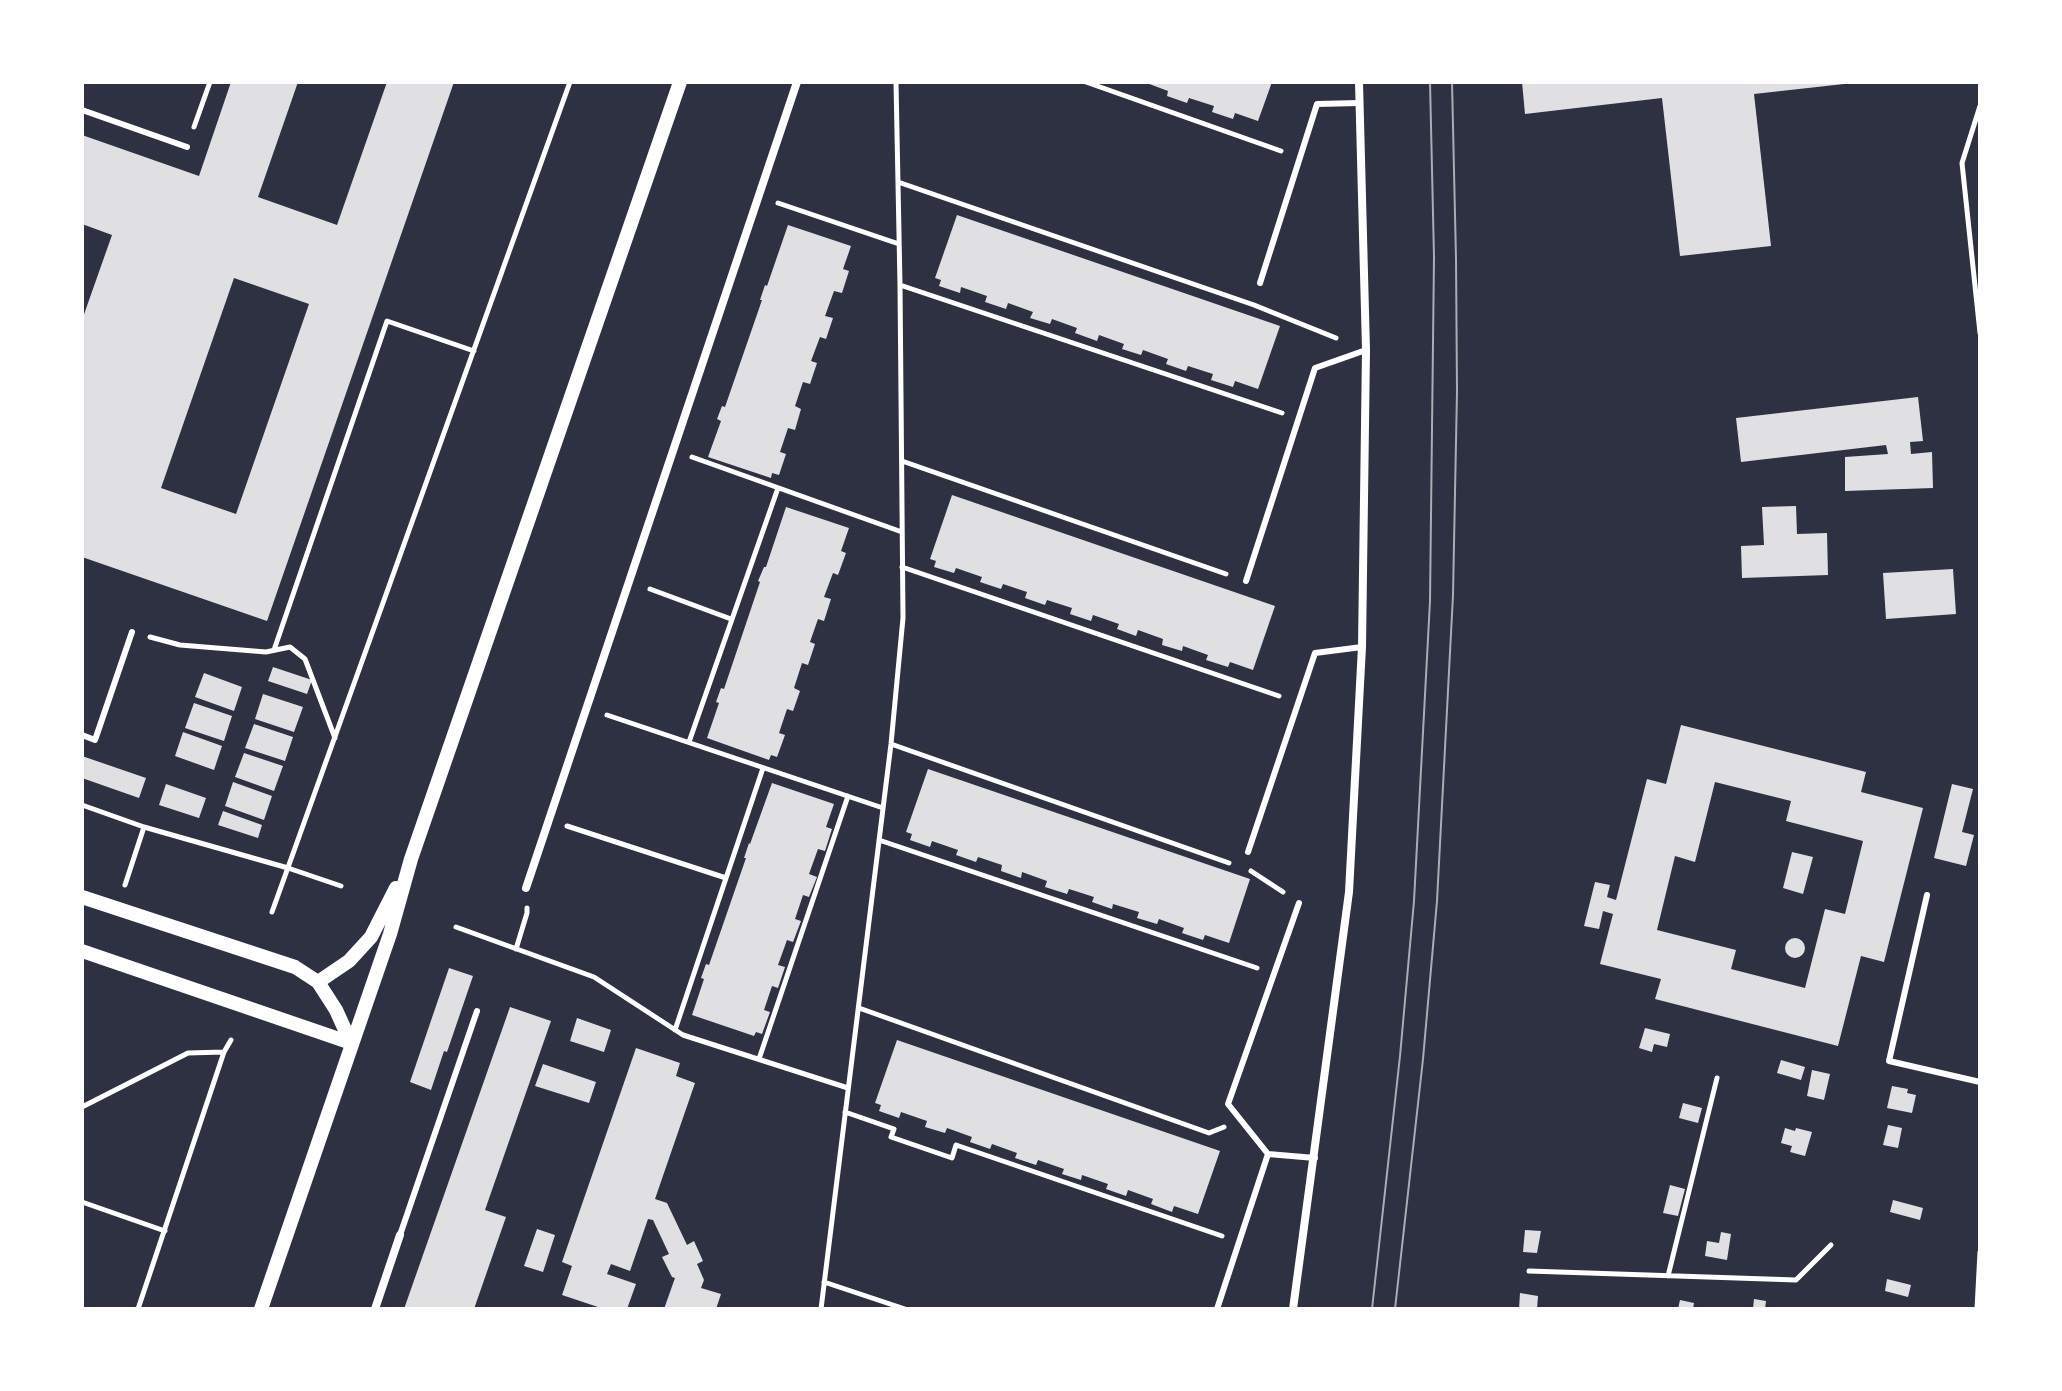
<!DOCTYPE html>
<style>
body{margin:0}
#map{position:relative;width:2062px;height:1391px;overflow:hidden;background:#2d3142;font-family:"Sofia Sans Condensed",sans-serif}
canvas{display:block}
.frame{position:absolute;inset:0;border:84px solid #fff;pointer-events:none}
</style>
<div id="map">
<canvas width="2062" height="1391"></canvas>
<div class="frame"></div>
</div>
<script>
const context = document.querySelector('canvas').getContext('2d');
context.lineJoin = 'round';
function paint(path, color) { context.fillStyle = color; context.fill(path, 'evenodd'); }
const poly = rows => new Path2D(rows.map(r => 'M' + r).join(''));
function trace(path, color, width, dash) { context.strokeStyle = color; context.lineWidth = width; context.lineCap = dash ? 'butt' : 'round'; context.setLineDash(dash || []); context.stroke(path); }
paint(poly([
 [231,82,298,82,258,197,337,225,387,82,454,82,267,621,82,557,82,320,112,235,82,224,82,135,199,176],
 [234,278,309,304,236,514,161,488],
 [1144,82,1272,82,1258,121,1235,113,1233,119,1212,112,1214,106,1189,98,1187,103,1167,96,1168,91],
 [1522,82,1844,82,1844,84,1754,94,1771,246,1680,256,1662,98,1525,114],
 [957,215,1280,326,1258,389,1235,381,1233,387,1211,380,1213,374,1188,366,1186,371,1166,364,1168,359,1143,350,1141,355,1122,349,1124,344,1099,335,1097,341,1075,333,1077,328,1052,319,1050,324,1030,318,1033,312,1008,303,1006,309,985,302,987,296,961,287,960,293,939,286,941,280,935,278],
 [788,225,851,246,843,269,849,271,842,293,834,291,825,316,833,318,826,339,820,337,811,361,817,363,810,384,803,382,795,406,801,409,795,430,788,428,780,452,786,454,779,475,772,473,771,478,708,457,721,421,717,419,722,406,725,407,762,300,760,300,765,285,767,286],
 [1918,397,1923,441,1910,442,1911,454,1932,452,1933,488,1845,491,1845,457,1888,454,1886,445,1741,462,1736,418],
 [952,495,1275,606,1253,670,1230,662,1228,667,1206,660,1208,655,1183,646,1182,651,1162,645,1163,639,1138,630,1136,636,1117,629,1119,624,1093,615,1091,621,1070,614,1072,608,1047,600,1045,605,1025,598,1027,592,1003,584,1001,589,980,582,982,577,956,568,954,573,934,567,936,561,930,559],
 [1796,506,1797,534,1827,533,1828,575,1742,578,1741,546,1764,545,1762,507],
 [786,507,849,528,841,551,846,553,838,575,833,573,824,597,831,599,824,621,818,619,810,642,815,644,808,665,802,663,794,688,800,691,793,711,787,709,779,733,785,735,777,757,771,755,769,760,707,738,719,703,716,702,721,688,724,689,760,582,758,581,764,567,766,567],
 [1953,569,1956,614,1886,619,1883,573],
 [273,667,312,680,307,694,268,681],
 [204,673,242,687,234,711,195,697],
 [263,694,303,707,294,732,255,719],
 [194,703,232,716,224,741,185,728],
 [254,724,293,737,285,761,245,748],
 [1681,725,1866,772,1861,792,1923,808,1884,962,1861,956,1838,1046,1655,999,1661,979,1600,964,1613,914,1603,911,1599,929,1584,926,1595,882,1610,885,1607,897,1616,900,1647,779,1666,784],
 [1715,782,1791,801,1786,821,1863,841,1845,914,1825,909,1805,988,1731,969,1736,950,1657,930,1675,856,1695,862],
 [183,732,222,746,214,770,175,756],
 [244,753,283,766,274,791,235,777],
 [82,756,146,778,139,798,82,778],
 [928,769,1250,879,1229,943,1205,935,1203,940,1182,933,1184,928,1159,919,1157,924,1137,918,1139,912,1113,904,1112,909,1092,902,1094,897,1069,889,1067,894,1045,887,1047,881,1022,872,1021,878,1001,871,1002,865,978,857,976,862,956,855,958,850,932,841,930,847,910,840,912,834,906,832],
 [233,782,272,796,264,820,225,806],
 [772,783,834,804,826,827,832,829,825,851,818,849,809,874,817,877,809,897,803,895,795,919,801,921,793,942,787,940,778,965,785,967,778,988,772,986,764,1010,770,1012,762,1034,756,1032,754,1036,692,1015,704,979,701,978,706,964,709,965,746,858,744,858,749,843,750,844],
 [166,784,206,798,199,818,159,805],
 [1952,784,1973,789,1962,832,1974,835,1966,866,1934,858],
 [223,811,262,825,258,838,218,825],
 [1792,852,1813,857,1803,894,1783,888],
 '1785 948a10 10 0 1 1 20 0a10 10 0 1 1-20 0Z',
 [449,968,473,976,447,1052,444,1051,431,1090,410,1082],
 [510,1007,551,1021,485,1210,506,1217,474,1309,404,1309],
 [577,1018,611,1030,604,1052,570,1041],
 [1645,1028,1670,1034,1667,1047,1654,1044,1652,1052,1639,1048],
 [897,1040,1220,1151,1198,1214,1174,1206,1172,1212,1151,1204,1153,1199,1128,1190,1126,1196,1106,1189,1108,1184,1082,1175,1081,1180,1062,1174,1064,1169,1038,1160,1036,1165,1015,1158,1017,1153,992,1144,990,1149,970,1142,972,1137,947,1128,945,1133,925,1127,927,1121,901,1112,899,1118,879,1111,881,1105,875,1103],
 [636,1048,680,1063,676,1076,695,1083,655,1199,667,1203,687,1245,694,1241,703,1261,697,1264,704,1280,701,1288,721,1294,716,1309,664,1309,675,1278,672,1277,662,1257,669,1254,653,1220,648,1219,630,1271,611,1264,607,1274,636,1284,627,1309,604,1309,562,1295,572,1266,562,1262],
 [1781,1060,1805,1067,1801,1080,1777,1073],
 [543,1064,596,1082,589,1103,535,1086],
 [1812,1070,1830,1074,1824,1100,1807,1096],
 [1892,1086,1908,1089,1907,1093,1916,1095,1912,1113,1887,1108],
 [1683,1103,1702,1108,1698,1123,1679,1118],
 [1888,1125,1902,1128,1898,1148,1883,1145],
 [1785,1128,1795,1131,1796,1128,1812,1132,1805,1156,1790,1152,1792,1146,1781,1143],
 [1670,1185,1685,1189,1678,1216,1663,1213],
 [1893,1200,1923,1208,1920,1220,1890,1212],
 [537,1229,555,1235,543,1272,524,1266],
 [1525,1230,1541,1231,1537,1253,1523,1252],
 [1721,1232,1731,1234,1727,1260,1705,1256,1707,1241,1719,1243],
 [1887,1279,1911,1285,1908,1297,1885,1291],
 [1520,1293,1538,1296,1537,1309,1519,1309],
 [1754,1299,1766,1301,1765,1309,1753,1309],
 [1680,1300,1694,1303,1693,1309,1678,1309]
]), '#e0e0e3');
trace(poly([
 [1086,82,1281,151],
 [1980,106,1962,163,1980,333],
 [194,127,210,82],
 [898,182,1254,305,1336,338],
 [778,203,899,244],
 [900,285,1282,413],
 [692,457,902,532],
 [902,461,1226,574],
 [902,567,1279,696],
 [650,589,731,619],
 [150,637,180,645,266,652,290,647,305,659,335,738],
 [274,650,387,321,474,351],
 [607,715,883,808],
 [689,742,778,488],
 [891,744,1229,863],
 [82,805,144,827,288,868,341,886],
 [567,826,726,878],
 [879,840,1257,968],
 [1251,871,1283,892],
 [125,885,144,827],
 [272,912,570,82],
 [456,927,594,977,683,1035,848,1088],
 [516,949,527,913,527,908],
 [859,1008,1209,1133,1224,1127],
 [675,1030,763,768],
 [759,1059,848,796],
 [82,1107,188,1053,224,1052],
 [845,1112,894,1129,891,1137,952,1158,956,1145,1222,1236],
 [82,1202,165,1231],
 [1529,1271,1796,1280,1831,1245],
 [1668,1276,1717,1078],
 [824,1282,905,1309],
 [138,1309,224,1052,231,1040],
 [821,1309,891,744,903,618,900,285,896,82],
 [1977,1309,1980,1252]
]), '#fff', 5);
trace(poly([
 [82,110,187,147],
 [1260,283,1317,104,1359,103],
 [1246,581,1315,368,1366,350],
 [82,735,95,740,132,632],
 [1248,852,1315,653,1362,647],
 [1927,895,1889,1061,1980,1082],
 [1268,1154,1228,1104,1299,903],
 [400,1235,477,1011],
 [1217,1309,1268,1154,1315,1158]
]), '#fff', 6);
trace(poly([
 [526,888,797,82],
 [375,1309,400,1235],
 [1293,1309,1349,892,1362,647,1366,350,1359,82]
]), '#fff', 8);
trace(poly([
 [82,897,295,967,318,982,336,1010,351,1043],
 [82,951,351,1043],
 [318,982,349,961,371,937,396,888],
 [261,1309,390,934,411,859,680,82]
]), '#fff', 14);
trace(poly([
 [1372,1309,1400,1056,1414,901,1430,601,1434,257,1430,82],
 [1395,1309,1423,1059,1437,901,1453,595,1457,391,1456,259,1452,82]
]), '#abadb3', 2);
</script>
